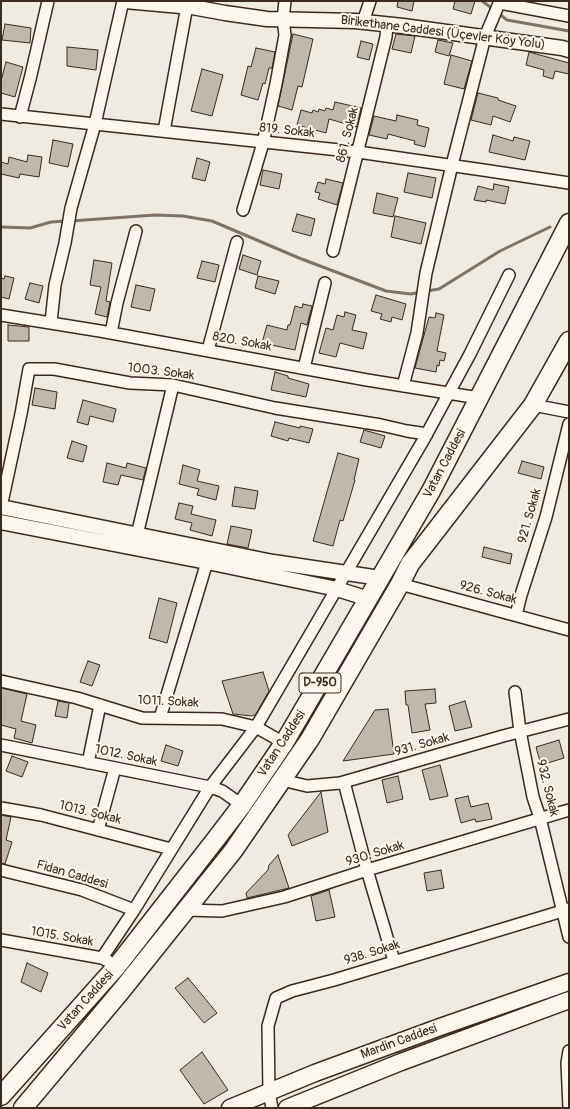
<!DOCTYPE html>
<meta charset="utf-8">
<style>
body{margin:0}
#map{position:relative;width:570px;height:1109px;overflow:hidden;background:#f0ebe0;font-family:Pangolin,sans-serif}
canvas{display:block}
.frame{position:absolute;inset:0;border:2px solid #3b2a1e;pointer-events:none}
</style>
<div id="map">
<canvas width="570" height="1109"></canvas>
<div class="frame"></div>
</div>
<script>
const context = document.querySelector('canvas').getContext('2d');
context.lineJoin = 'round';
const poly = rows => new Path2D(rows.map(r => 'M' + r).join(''));
function trace(path, color, width, dash) { context.strokeStyle = color; context.lineWidth = width; context.lineCap = dash ? 'butt' : 'round'; context.setLineDash(dash || []); context.stroke(path); }
function paint(path, color) { context.fillStyle = color; context.fill(path, 'evenodd'); }
function drawText(font, color, halo, rows, align = 'center') {
  context.font = font + ' Pangolin,sans-serif'; context.lineWidth = 4; context.setLineDash([]); context.textBaseline = 'middle'; context.strokeStyle = halo; context.fillStyle = color; for (const [text, x, y, turn = 0] of rows) {
    context.save(); context.translate(x, y); context.rotate((+turn || 0) * Math.PI / 180); context.textAlign = isNaN(turn) ? turn : align; if (halo) context.strokeText(text, 0, 0); context.fillText(text, 0, 0); context.restore();
  }
}
trace(poly([
 [482,1,493,9],
 [498,13,507,20,569,31],
 [71,221,155,215,183,216,212,221,299,258,386,291,411,294,421,292],
 [1,227,30,228,51,222,66,221],
 [427,291,439,289,500,251,550,227]
]), '#7f7367', 3);
const building = poly([
 [398,1,414,1,412,11,397,7,398,1],
 [455,1,475,1,471,14,453,9,455,1],
 [5,24,31,28,30,43,2,40,5,24],
 [293,34,313,39,302,87,298,86,292,110,278,106,293,34],
 [396,34,415,36,411,53,392,49,396,34],
 [438,40,453,43,449,56,435,52,438,40],
 [361,41,373,44,369,60,357,57,361,41],
 [67,47,98,50,96,70,67,66,67,47],
 [256,48,275,52,272,68,269,68,265,84,263,83,258,100,241,95,248,66,251,67,256,48],
 [529,52,569,63,569,74,555,71,553,79,543,76,544,70,526,65,529,52],
 [451,55,472,61,464,89,444,84,451,55],
 [6,62,23,67,15,97,1,93,1,81,6,62],
 [202,69,223,75,212,116,191,111,202,69],
 [478,93,498,98,498,100,516,106,510,122,493,116,491,125,471,120,478,93],
 [335,102,361,108,357,127,329,119,326,133,297,125,301,110,312,113,313,110,318,112,319,109,325,111,326,108,333,110,335,102],
 [397,115,418,120,417,125,429,128,425,147,414,144,415,141,388,134,387,139,369,135,374,116,396,121,397,115],
 [493,135,513,141,514,137,530,141,525,160,489,152,493,135],
 [53,140,73,144,68,167,49,163,53,140],
 [28,155,42,157,39,177,20,174,19,178,1,174,1,162,8,164,9,157,27,162,28,155],
 [197,158,210,162,205,181,192,178,197,158],
 [263,170,282,174,279,189,260,185,263,170],
 [408,173,436,178,432,198,404,192,408,173],
 [326,179,343,183,337,205,318,199,320,193,315,192,318,182,325,184,326,179],
 [494,184,509,187,505,204,486,200,486,202,474,200,478,186,493,190,494,184],
 [377,193,398,198,393,217,373,213,377,193],
 [297,214,315,219,311,236,292,231,297,214],
 [395,216,426,223,421,244,391,237,395,216],
 [243,255,261,261,257,275,239,269,243,255],
 [94,260,112,263,106,301,110,302,107,317,95,314,101,287,90,285,94,260],
 [202,261,219,265,215,282,197,278,202,261],
 [5,276,14,278,9,299,1,297,1,278,4,279,5,276],
 [258,276,279,281,275,294,255,288,258,276],
 [30,283,43,286,39,303,25,299,30,283],
 [136,285,155,289,150,311,131,307,136,285],
 [376,295,406,304,402,320,392,317,391,322,380,319,382,314,371,311,376,295],
 [303,304,312,306,307,325,301,323,295,350,262,343,267,325,287,330,288,325,290,325,295,306,302,308,303,304],
 [345,312,356,315,352,330,367,333,363,349,340,343,336,357,319,353,326,328,333,330,337,315,344,317,345,312],
 [436,313,444,315,437,351,446,353,444,361,440,360,439,366,437,365,436,372,415,368,429,317,435,318,436,313],
 [8,325,29,327,29,341,8,341,8,325],
 [275,372,288,376,288,378,309,384,306,397,271,390,275,372],
 [35,388,57,392,55,409,32,405,35,388],
 [83,400,116,409,113,422,90,416,88,425,77,422,83,400],
 [275,422,300,428,300,426,313,429,309,443,289,438,288,441,271,436,275,422],
 [364,430,385,436,381,448,360,442,364,430],
 [72,441,87,446,83,462,67,458,72,441],
 [338,453,359,459,354,480,355,480,343,521,340,520,333,546,313,541,338,453],
 [522,461,544,467,541,479,518,473,522,461],
 [107,463,126,468,127,463,146,468,143,480,121,475,118,485,103,482,107,463],
 [183,465,200,470,197,481,219,486,216,500,197,495,199,489,179,484,183,465],
 [235,487,258,491,255,509,232,506,235,487],
 [179,503,193,506,191,514,216,520,212,536,190,530,192,523,175,519,179,503],
 [231,526,252,530,248,548,227,544,231,526],
 [484,547,512,554,510,564,482,557,484,547],
 [159,598,177,603,167,643,149,638,159,598],
 [88,661,100,665,92,686,80,682,88,661],
 [263,672,269,691,256,714,252,716,233,714,222,681,263,672],
 [1,688,27,694,21,721,36,725,32,743,14,738,16,729,1,725,1,688],
 [435,689,436,703,425,704,430,730,412,733,408,705,406,705,405,691,435,689],
 [58,701,69,703,67,718,55,716,58,701],
 [465,701,472,727,455,731,449,706,465,701],
 [388,709,394,754,343,761,375,710,388,709],
 [559,740,564,758,541,765,536,747,559,740],
 [166,745,183,751,178,766,161,761,166,745],
 [12,756,28,762,22,777,6,771,12,756],
 [440,765,448,796,430,800,422,770,440,765],
 [398,776,403,799,387,803,382,780,398,776],
 [321,792,328,832,292,846,288,835,321,792],
 [468,796,471,807,488,803,492,819,476,822,475,819,461,823,455,799,468,796],
 [1,815,11,817,6,840,12,842,5,864,1,863,1,815],
 [278,855,289,888,247,898,246,893,268,870,269,865,278,855],
 [441,870,444,888,427,891,424,873,441,870],
 [329,890,335,917,316,921,311,896,329,890],
 [27,963,48,973,41,992,21,982,27,963],
 [188,978,217,1013,204,1023,175,988,188,978],
 [202,1052,228,1090,204,1104,180,1070,202,1052]
]);
paint(building, '#c0b8ad');
trace(building, '#3b2a1e', 1);
const minor = poly([
 [500,3,569,16],
 [363,22,370,1],
 [1,114,358,152,483,170,569,183],
 [20,117,31,75,48,1],
 [164,131,187,6],
 [243,210,263,143,276,84,285,35,283,19,285,1],
 [333,251,386,37,387,25],
 [1,315,100,331,367,380,479,398],
 [51,322,55,285,65,243,71,208,95,124,123,1],
 [111,333,117,303,136,231],
 [208,350,237,242],
 [304,368,325,283],
 [403,386,417,333,426,273,452,165,485,37,500,1],
 [533,405,569,412],
 [1,507,21,414,29,369,54,369,130,383,173,385,275,408,381,425,407,431,427,434],
 [137,535,173,385],
 [400,584,569,630],
 [516,615,521,595,546,517,569,424],
 [1,681,77,698,142,718,222,719,256,727,284,743],
 [515,692,520,731,533,797,540,818,569,937],
 [160,718,207,562],
 [1,745,210,787,222,791,242,805],
 [88,763,100,705],
 [282,780,307,786,340,783,503,736,569,719],
 [344,782,367,870,394,961],
 [1,808,41,815,171,849],
 [98,830,115,768],
 [1,870,82,890,134,910],
 [186,910,222,911,284,897,367,870,569,810],
 [1,940,102,958,108,961],
 [102,958,134,910,210,787,256,727,424,439,470,354,509,275],
 [272,1108,269,1092,268,1026,276,998,292,991,334,980,569,909],
 [569,1108,567,1063,569,1051]
]);
const tertiary = poly([
 [125,1,192,7,225,13,267,19,355,21,403,26,562,48,569,50],
 [1,507,273,562,380,578],
 [1,522,212,563,337,589,369,599]
]);
const secondary = poly([
 [230,1108,315,1073,440,1027,569,982],
 [287,1108,401,1062,569,1000]
]);
const trunk = poly([
 [1,1096,117,966,216,839,242,805,284,743,431,491,569,223],
 [23,1108,121,991,233,851,310,739,400,584,410,564,533,405,569,341]
]);
trace(minor, '#3b2a1e', 14);
trace(tertiary, '#3b2a1e', 17);
trace(secondary, '#3b2a1e', 19);
trace(trunk, '#3b2a1e', 21);
trace(minor, '#fbf7ec', 11);
trace(tertiary, '#fbf7ec', 14);
trace(secondary, '#fbf7ec', 16);
trace(trunk, '#fbf7ec', 18);
for (const [x, y, w] of [
 [320,683,42]
]) { const box = new Path2D(); box.roundRect(x - w / 2, y - 10, w, 20, 3); context.fillStyle = '#fbf7ec'; context.fill(box); trace(box, '#3b2a1e', 1); }
drawText('bold 12px', '#3b2a1e', null, [
 ["D-950",320,683]
]);
drawText('13px', '#3b2a1e', '#fbf7ec', [
 ["Birikethane Caddesi (Üçevler Köy Yolu)",443,33,7],
 ["819. Sokak",287,131,6],
 ["861. Sokak",348,135,-76],
 ["820. Sokak",242,342,10],
 ["1003. Sokak",161,372,7],
 ["Vatan Caddesi",445,464,-62],
 ["921. Sokak",530,516,-74],
 ["926. Sokak",488,593,15],
 ["1011. Sokak",168,702,3],
 ["Vatan Caddesi",282,744,-57],
 ["931. Sokak",422,745,-16],
 ["1012. Sokak",126,756,12],
 ["932. Sokak",547,788,76],
 ["1013. Sokak",90,813,14],
 ["930. Sokak",375,854,-17],
 ["Fidan Caddesi",72,875,16],
 ["1015. Sokak",62,937,10],
 ["938. Sokak",372,953,-17],
 ["Vatan Caddesi",86,1001,-48],
 ["Mardin Caddesi",399,1042,-20]
]);
</script>
